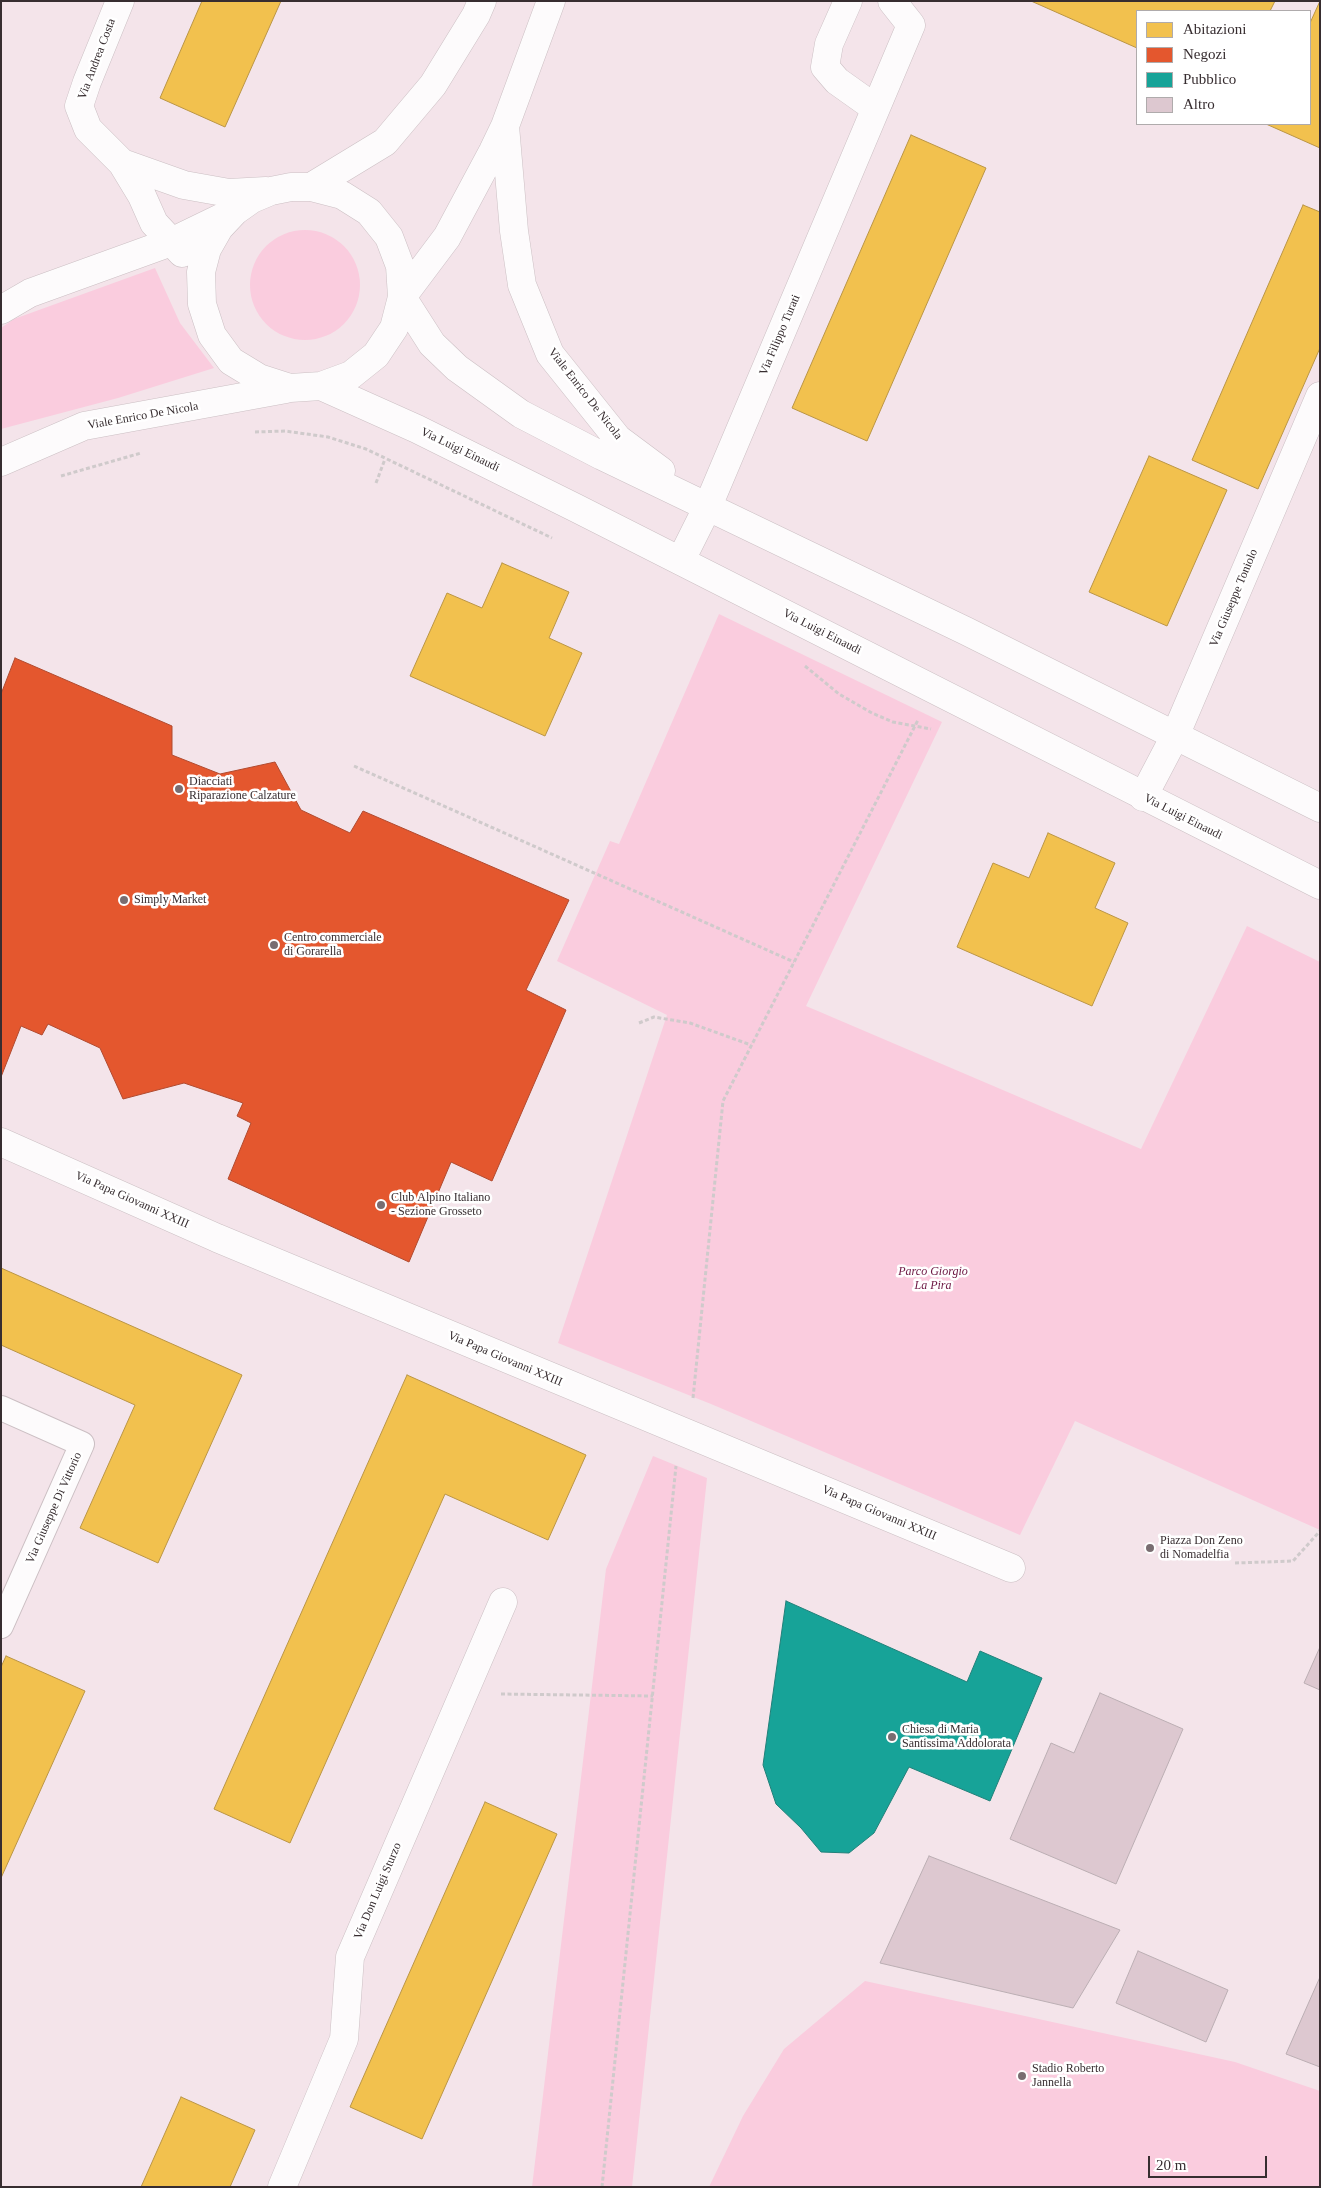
<!DOCTYPE html>
<style>
body{margin:0}
#map{position:relative;width:1321px;height:2188px;overflow:hidden;background:#f4e4ea;font-family:"Times New Roman",serif}
canvas{display:block}
.frame{position:absolute;inset:0;border:2px solid #372d30;pointer-events:none}
.legend{position:absolute;left:1136px;top:10px;width:175px;height:115px;box-sizing:border-box;background:#fff;border:1px solid #afabac;margin:0;padding:6px 9px;list-style:none;font-size:15px;color:#372d30}
.legend li{display:flex;align-items:center;gap:10px;height:25px}
.legend b{width:25px;border:1px solid #afabac}
.scale{position:absolute;left:1148px;top:2156px;width:119px;height:22px;box-sizing:border-box;border:2px solid #372d30;border-top:0;padding-left:6px;font-size:15px;line-height:18px;white-space:nowrap;color:#372d30;-webkit-text-stroke:4px #fff;paint-order:stroke}
</style>
<div id="map">
<canvas width="1321" height="2188"></canvas>
<div class="frame"></div>
<ul class="legend">
<li><b style="height:14px;background:#f2c14e"></b>Abitazioni</li>
<li><b style="height:14px;background:#e4572e"></b>Negozi</li>
<li><b style="height:14px;background:#17a398"></b>Pubblico</li>
<li><b style="height:14px;background:#ddc8d0"></b>Altro</li>
</ul>
<div class="scale">20 m</div>
</div>
<script>
const context = document.querySelector('canvas').getContext('2d');
context.lineJoin = 'round';
function paint(path, color) { context.fillStyle = color; context.fill(path, 'evenodd'); }
const poly = rows => new Path2D(rows.map(r => 'M' + r).join(''));
function trace(path, color, width, dash) { context.strokeStyle = color; context.lineWidth = width; context.lineCap = dash ? 'butt' : 'round'; context.setLineDash(dash || []); context.stroke(path); }
function drawText(font, color, halo, rows, align = 'center') {
  context.font = font + ' "Times New Roman",serif'; context.lineWidth = 5; context.setLineDash([]); context.textBaseline = 'middle'; context.strokeStyle = halo; context.fillStyle = color; for (const [text, x, y, turn = 0] of rows) {
    context.save(); context.translate(x, y); context.rotate((+turn || 0) * Math.PI / 180); context.textAlign = isNaN(turn) ? turn : align; if (halo) context.strokeText(text, 0, 0); context.fillText(text, 0, 0); context.restore();
  }
}
paint(poly([
 '250 285a55 55 0 1 1 110 0a55 55 0 1 1-110 0Z',
 [155,268,180,323,214,368,118,398,1,429,1,328,14,319],
 [719,614,942,722,806,1006,1141,1149,1247,926,1320,962,1320,1530,1075,1421,1020,1535,711,1404,558,1343,667,1015,557,961,610,841,619,844],
 [653,1456,707,1478,632,2187,532,2187,606,1569],
 [865,1981,1235,2062,1320,2091,1320,2187,709,2187,743,2116,784,2049]
]), '#faccde');
const homes = poly([
 [202,1,281,1,225,127,160,98,202,1],
 [1031,1,1275,1,1270,11,1137,11,1137,48,1031,1],
 [1320,1,1320,148,1266,124,1310,124,1310,23,1320,1],
 [911,135,986,168,867,441,792,408,911,135],
 [1303,205,1320,212,1320,348,1258,489,1192,460,1303,205],
 [1149,456,1227,490,1167,626,1089,592,1149,456],
 [502,563,569,592,549,638,582,653,545,736,410,676,447,593,482,608,502,563],
 [1048,833,1115,863,1095,908,1128,923,1092,1006,957,947,993,863,1029,878,1048,833],
 [1,1268,242,1375,158,1563,80,1528,135,1405,1,1345,1,1268],
 [407,1375,586,1455,548,1540,445,1494,290,1843,214,1809,407,1375],
 [6,1656,85,1691,1,1878,1,1667,6,1656],
 [485,1802,557,1834,422,2139,350,2107,485,1802],
 [181,2097,255,2130,230,2187,141,2187,181,2097]
]);
paint(homes, '#f2c14e');
trace(homes, '#ba9545', 1);
const shops = poly([
 [15,658,172,726,172,755,220,774,275,762,301,810,350,833,363,811,569,900,526,990,566,1010,492,1181,451,1162,409,1262,228,1179,251,1123,237,1116,243,1103,184,1083,123,1099,100,1048,48,1024,42,1035,21,1026,1,1077,1,694,15,658]
]);
paint(shops, '#e4572e');
trace(shops, '#b04a2f', 1);
const public = poly([
 [786,1601,967,1682,980,1651,1042,1678,990,1801,909,1767,874,1833,849,1853,821,1852,801,1828,776,1804,763,1765,786,1601]
]);
paint(public, '#17a398');
trace(public, '#218079', 1);
const building = poly([
 [1320,1647,1320,1690,1304,1683,1320,1647],
 [1100,1693,1183,1729,1116,1884,1010,1839,1051,1743,1074,1753,1100,1693],
 [929,1856,1120,1930,1073,2008,880,1963,929,1856],
 [1138,1951,1228,1990,1206,2042,1116,2003,1138,1951],
 [1320,1977,1320,2067,1286,2054,1320,1977]
]);
paint(building, '#ddc8d0');
trace(building, '#bbaeb3', 1);
const lane = poly([
 [1,1408,82,1444,1,1626]
]);
const street = poly([
 [120,1,87,82,79,106,88,129,122,163,142,196,154,223,182,253],
 [848,1,829,44,825,67,837,81,875,108],
 [505,126,514,231,522,285,550,354,618,439,661,471],
 [122,163,184,185,229,193,266,191],
 [311,187,385,142,433,85,476,15,482,1],
 [402,297,432,344,457,368,521,414,602,456,966,631,1320,808],
 [402,297,447,237,493,151,505,126,551,1],
 [1,310,30,293,171,242,235,211,252,199,271,191,291,187,311,187,342,195,369,212,389,237,400,266,402,297,394,328,376,355,351,375,321,386,290,388,259,378,231,361,212,335,202,304,201,272,207,249,219,228,235,211],
 [321,386,417,429,576,508,1320,885],
 [1,462,84,426,286,389],
 [681,560,708,506,911,25,892,1],
 [1143,797,1175,736,1320,396],
 [1,1142,217,1238,1011,1568],
 [282,2187,344,2039,350,1957,503,1602]
]);
trace(lane, '#cbbfc3', 26);
trace(street, '#cbbfc3', 29);
trace(poly([
 [255,432,285,431,328,437,366,449,552,538],
 [61,476,141,453],
 [376,483,385,459],
 [805,666,839,694,872,713,893,722,931,729],
 [354,766,794,962],
 [639,1023,654,1017,690,1023,751,1045],
 [693,1398,723,1101,918,720],
 [1235,1563,1293,1561,1320,1531],
 [501,1694,653,1696],
 [602,2187,676,1466]
]), '#cfcacb', 3, [4, 2.5]);
trace(lane, '#fdfbfc', 24);
trace(street, '#fdfbfc', 28);
for (const [x, y, r, color] of [
 [179,789,5,"#796d71"],
 [124,900,5,"#796d71"],
 [274,945,5,"#796d71"],
 [381,1205,5,"#796d71"],
 [1150,1548,5,"#796d71"],
 [892,1737,5,"#796d71"],
 [1022,2076,5,"#796d71"]
]) { const dot = new Path2D(); dot.arc(x, y, r, 0, 2 * Math.PI); context.fillStyle = color; context.fill(dot); trace(dot, '#fff', 2); }
drawText('12px', '#372d30', '#fff', [
 ["Via Andrea Costa",97,59,-69],
 ["Via Filippo Turati",780,335,-67],
 ["Viale Enrico De Nicola",585,394,52],
 ["Viale Enrico De Nicola",143,416,-10],
 ["Via Luigi Einaudi",460,450,26],
 ["Via Giuseppe Toniolo",1234,598,-67],
 ["Via Luigi Einaudi",822,632,27],
 ["Via Luigi Einaudi",1183,817,27],
 ["Via Papa Giovanni XXIII",132,1200,24],
 ["Via Papa Giovanni XXIII",505,1359,23],
 ["Via Giuseppe Di Vittorio",54,1508,-66],
 ["Via Papa Giovanni XXIII",879,1513,23],
 ["Via Don Luigi Sturzo",378,1891,-67]
]);
drawText('12px', '#372d30', '#fff', [
 ["Diacciati",189,782],
 ["Riparazione Calzature",189,796],
 ["Simply Market",134,900],
 ["Centro commerciale",284,938],
 ["di Gorarella",284,952],
 ["Club Alpino Italiano",391,1198],
 ["- Sezione Grosseto",391,1212],
 ["Piazza Don Zeno",1160,1541],
 ["di Nomadelfia",1160,1555],
 ["Chiesa di Maria",902,1730],
 ["Santissima Addolorata",902,1744],
 ["Stadio Roberto",1032,2069],
 ["Jannella",1032,2083]
], 'left');
drawText('italic 12px', '#6c1642', '#fff', [
 ["Parco Giorgio",933,1272],
 ["La Pira",933,1286]
]);
</script>
